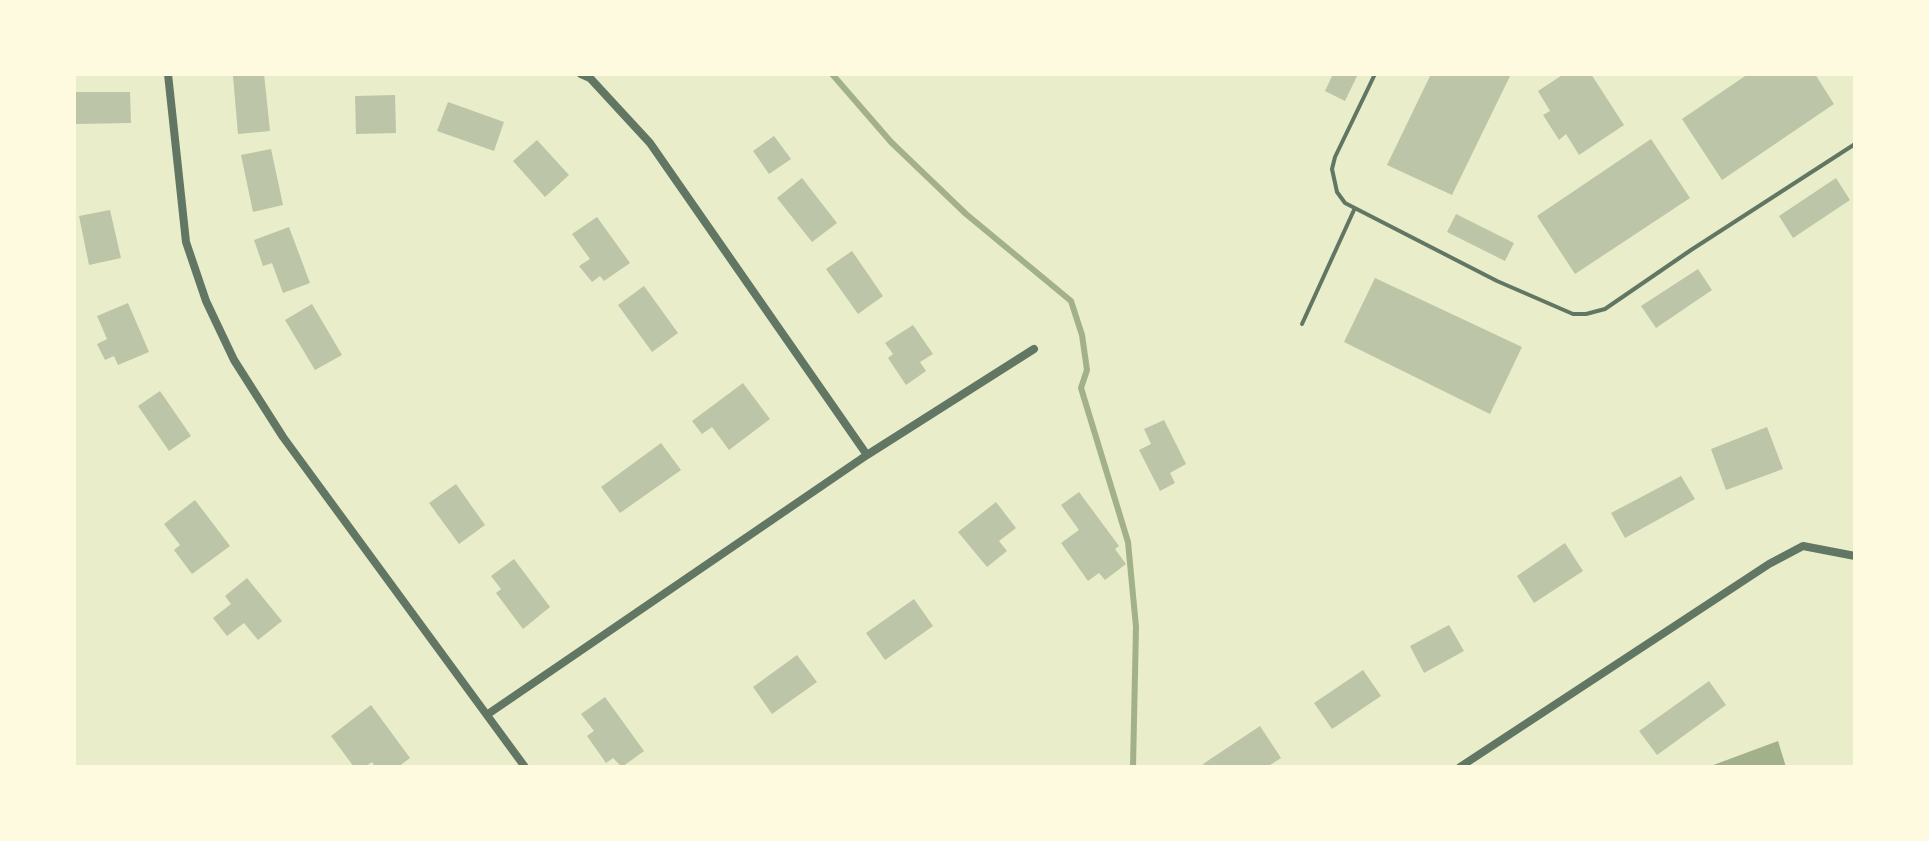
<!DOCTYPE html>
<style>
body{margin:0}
#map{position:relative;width:1929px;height:841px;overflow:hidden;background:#e9edc9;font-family:Arial,sans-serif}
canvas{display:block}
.frame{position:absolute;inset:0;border:76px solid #fefae0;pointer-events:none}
</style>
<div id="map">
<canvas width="1929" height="841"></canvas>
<div class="frame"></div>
</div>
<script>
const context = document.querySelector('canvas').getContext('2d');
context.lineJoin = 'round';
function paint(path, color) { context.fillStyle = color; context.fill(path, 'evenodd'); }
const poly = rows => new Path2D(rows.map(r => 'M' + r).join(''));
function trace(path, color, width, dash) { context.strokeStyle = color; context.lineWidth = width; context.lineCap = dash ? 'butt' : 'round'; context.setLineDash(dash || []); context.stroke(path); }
paint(poly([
 [1778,741,1786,767,1708,767]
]), '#a3b18a');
trace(poly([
 [832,74,891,142,966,214,1071,301,1082,335,1087,370,1081,388,1128,542,1136,627,1133,767]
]), '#a3b18a', 6);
paint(poly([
 [264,74,270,131,238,134,233,76],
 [1333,74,1358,74,1345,101,1325,91],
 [1431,74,1511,74,1452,195,1387,165],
 [1564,74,1591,74,1624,125,1579,155,1566,134,1559,140,1543,115,1550,111,1538,91],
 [1748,74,1815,74,1834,104,1722,180,1682,119],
 [74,92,130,92,131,123,74,124],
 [395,95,396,133,356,134,355,96],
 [448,102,504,122,494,151,437,131],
 [774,136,791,159,769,174,753,151],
 [1651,139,1690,198,1575,274,1537,216],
 [537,140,569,175,545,197,513,161],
 [271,149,283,205,253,212,241,155],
 [802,178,837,223,812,242,777,198],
 [1836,178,1850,200,1793,238,1779,216],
 [110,210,121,258,89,265,79,216],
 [1456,214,1514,243,1505,261,1447,232],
 [597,217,630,263,604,281,600,276,592,282,579,266,590,259,572,234],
 [289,227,310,283,283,293,272,263,263,266,254,240],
 [852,251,883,296,858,314,826,269],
 [1698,269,1712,290,1656,328,1641,306],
 [1375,278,1522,347,1490,414,1344,342],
 [644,286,678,333,652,352,618,305],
 [128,303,149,352,118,365,114,356,105,360,97,344,107,339,97,316],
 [312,304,342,355,315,370,285,320],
 [913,325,933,354,920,362,926,371,906,385,888,358,893,354,885,343],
 [743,383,770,419,729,450,712,427,702,434,692,421],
 [160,391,191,436,169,451,138,406],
 [1164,420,1186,464,1170,473,1175,483,1160,491,1139,450,1151,444,1144,429],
 [1767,427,1783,469,1726,490,1711,449],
 [661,443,681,470,620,513,601,487],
 [1681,476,1695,499,1625,538,1611,513],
 [456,484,485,525,459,544,429,503],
 [1079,492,1119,546,1115,549,1126,564,1105,580,1099,573,1088,581,1061,543,1079,530,1061,505],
 [195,500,230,546,192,574,174,550,180,545,164,524],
 [996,502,1016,528,999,541,1007,551,987,567,958,532],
 [1565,543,1583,571,1534,603,1517,576],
 [514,559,550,607,523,629,496,593,501,589,491,576],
 [247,578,282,621,258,640,244,623,227,636,213,618,231,604,225,596],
 [914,599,933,626,885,660,866,633],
 [1449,625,1464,651,1424,673,1410,646],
 [797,655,817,682,772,714,753,687],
 [1363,670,1381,696,1332,729,1314,703],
 [1709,681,1726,705,1657,755,1639,731],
 [605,697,644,751,622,767,613,758,606,763,587,736,594,731,581,714],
 [371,705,410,758,398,767,375,767,372,762,365,767,354,767,331,736],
 [1260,726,1281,758,1267,767,1205,767,1203,764]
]), '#bcc5a7');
trace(poly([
 [1375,74,1335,157,1332,169,1337,192,1345,203,1497,281,1573,314,1586,314,1605,309,1691,250,1855,144],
 [1302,324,1354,210]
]), '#617663', 4);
trace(poly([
 [168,74,186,242,206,301,234,360,283,437,525,767],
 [581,74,590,78,650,143,867,455],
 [488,714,867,455,1034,349],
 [1460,767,1769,564,1803,546,1855,556]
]), '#617663', 8);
</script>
